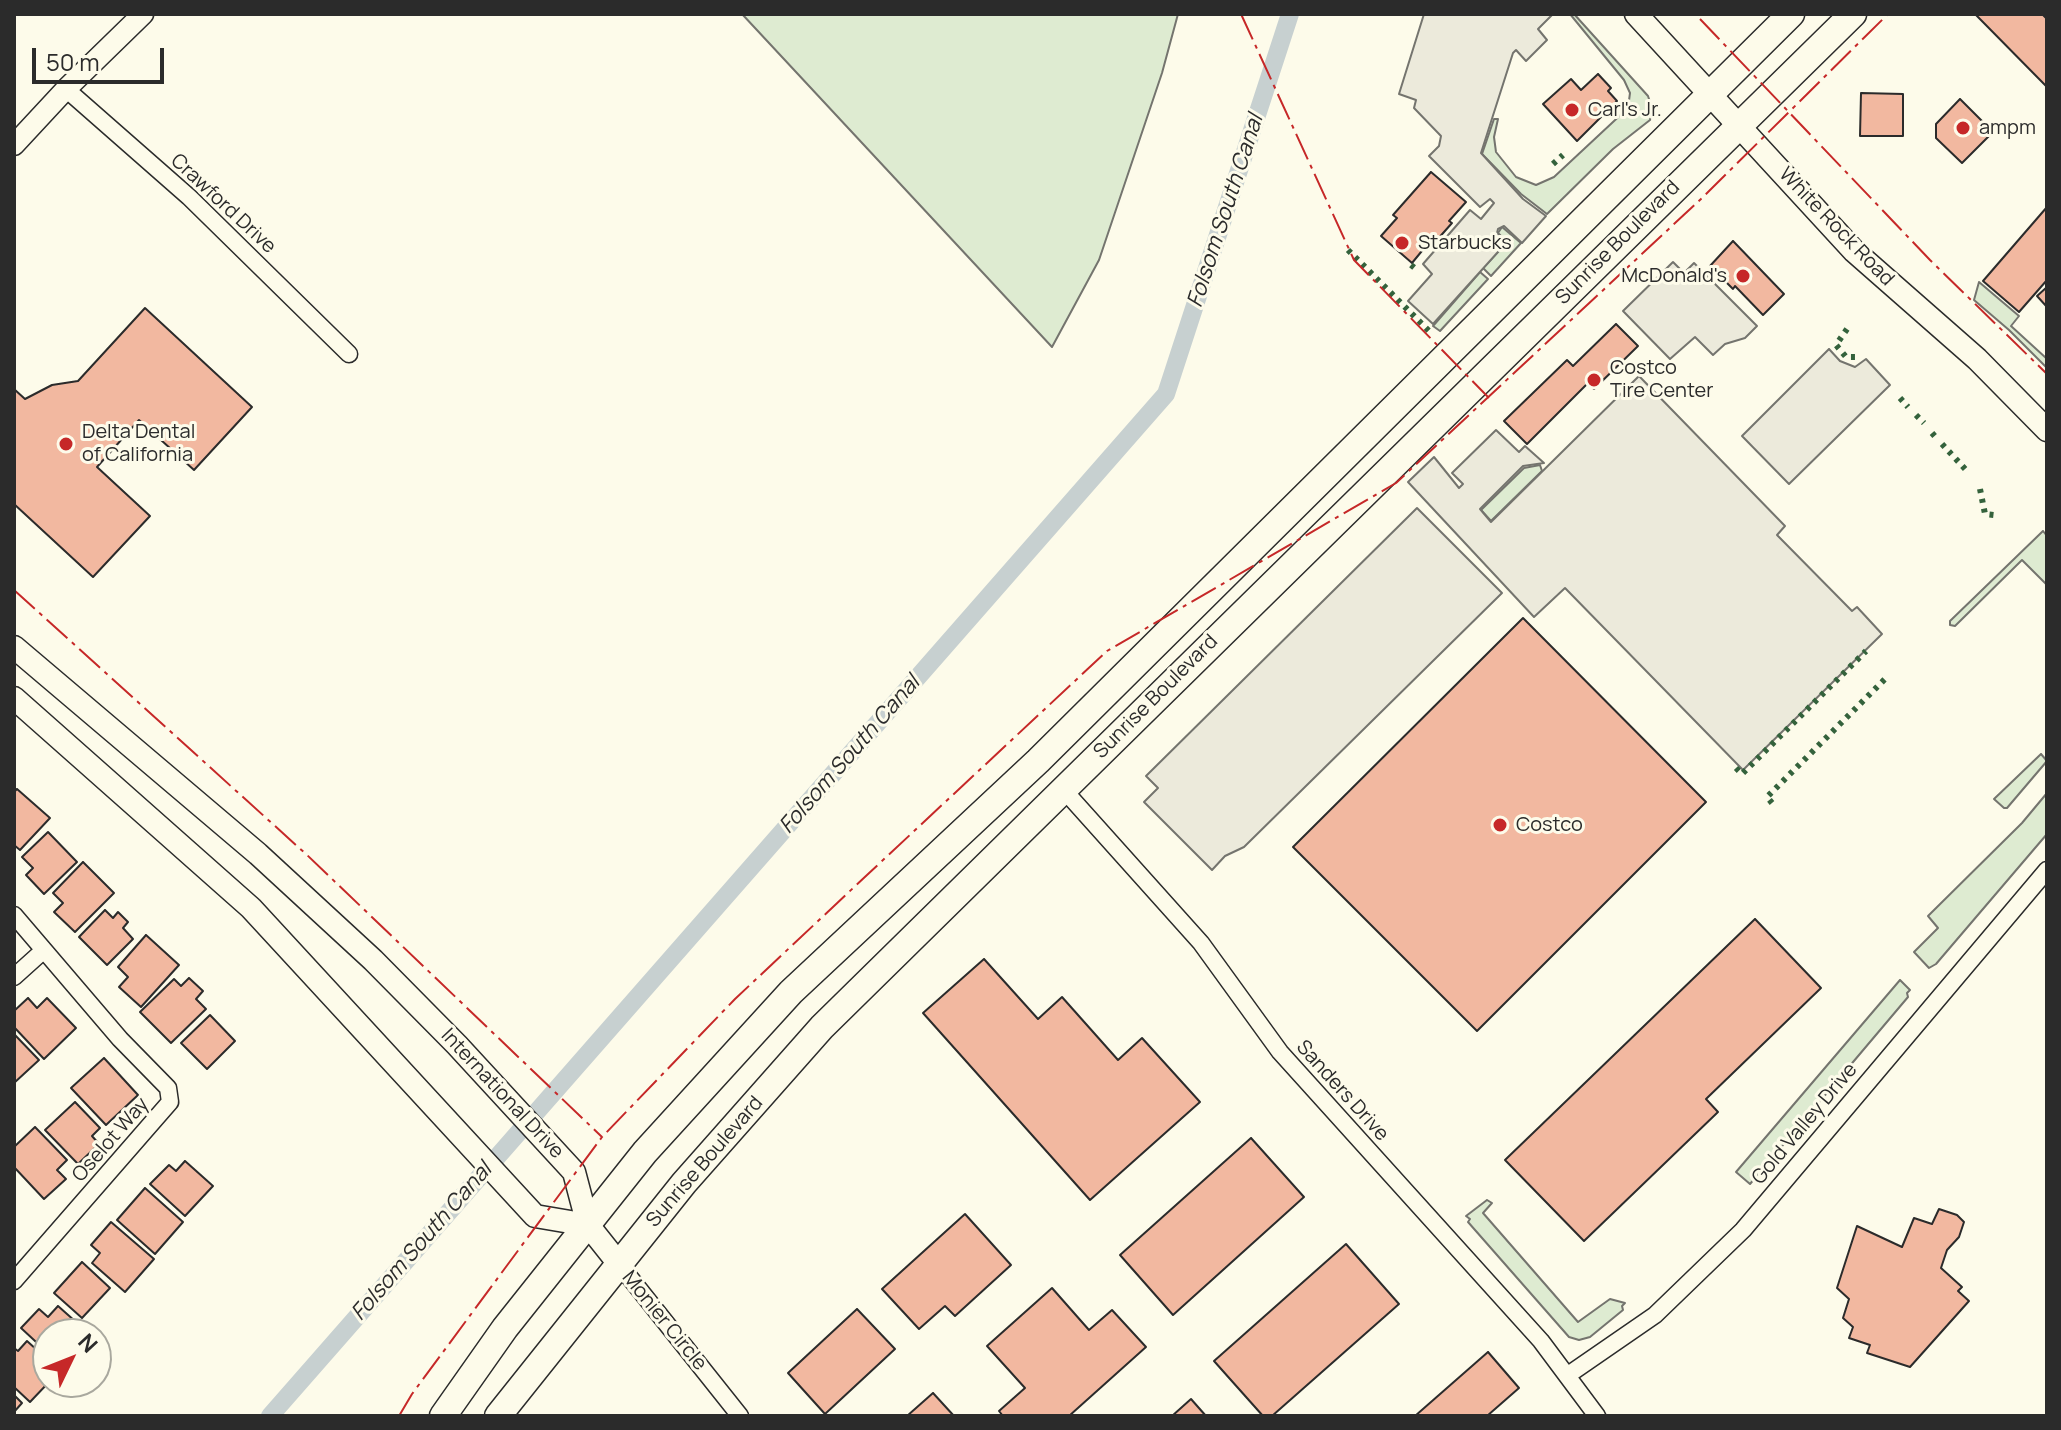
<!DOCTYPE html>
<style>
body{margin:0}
#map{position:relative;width:2061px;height:1430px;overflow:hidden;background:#fdfbea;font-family:Manrope,sans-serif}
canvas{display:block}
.frame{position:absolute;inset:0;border:16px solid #2b2b2b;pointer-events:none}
.north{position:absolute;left:32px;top:1318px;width:80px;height:80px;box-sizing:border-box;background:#fdfbea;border:2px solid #a9a89e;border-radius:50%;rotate:47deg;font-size:22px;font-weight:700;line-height:32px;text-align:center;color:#2b2b2b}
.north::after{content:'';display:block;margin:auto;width:28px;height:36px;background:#c62828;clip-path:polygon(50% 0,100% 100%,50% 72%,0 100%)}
.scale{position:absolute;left:32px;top:48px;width:132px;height:36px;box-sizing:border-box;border:4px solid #2b2b2b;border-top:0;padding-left:10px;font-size:24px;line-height:28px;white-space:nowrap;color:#2b2b2b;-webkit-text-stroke:6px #fdfbea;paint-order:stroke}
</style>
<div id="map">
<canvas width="2061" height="1430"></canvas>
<div class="frame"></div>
<div class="north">N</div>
<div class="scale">50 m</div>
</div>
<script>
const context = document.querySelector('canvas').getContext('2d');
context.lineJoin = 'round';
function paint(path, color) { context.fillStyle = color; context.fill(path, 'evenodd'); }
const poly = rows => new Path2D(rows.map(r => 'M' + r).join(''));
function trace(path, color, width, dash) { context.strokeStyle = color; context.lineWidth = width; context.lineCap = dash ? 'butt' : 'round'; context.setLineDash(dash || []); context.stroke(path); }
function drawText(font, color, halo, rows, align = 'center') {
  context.font = font + ' Manrope,sans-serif'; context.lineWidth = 6; context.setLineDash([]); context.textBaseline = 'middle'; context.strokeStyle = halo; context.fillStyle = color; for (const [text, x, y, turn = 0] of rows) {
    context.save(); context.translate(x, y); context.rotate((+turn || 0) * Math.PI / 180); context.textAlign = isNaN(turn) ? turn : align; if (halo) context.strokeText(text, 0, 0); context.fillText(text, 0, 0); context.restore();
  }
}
const green = poly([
 [742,14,1178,14,1162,73,1099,260,1052,347,742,14],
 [1570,14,1574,14,1648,96,1652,108,1650,120,1613,149,1547,214,1521,194,1482,154,1494,119,1498,119,1494,137,1496,152,1516,177,1536,185,1554,177,1628,108,1630,93,1624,80,1570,14],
 [1502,227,1521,243,1491,276,1483,268,1507,242,1498,233,1502,227],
 [1480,272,1488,279,1440,331,1433,326,1480,272],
 [1979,282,2019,316,2011,326,2046,358,2047,368,2009,330,1974,300,1979,282],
 [1540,465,1542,471,1491,521,1481,510,1524,468,1540,465],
 [2043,531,2047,536,2047,585,2022,560,1955,626,1950,625,1950,621,2043,531],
 [2041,754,2047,761,2007,808,2004,808,1994,799,2041,754],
 [2047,793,2047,834,1936,964,1929,968,1914,952,1938,928,1928,916,2022,823,2047,793],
 [1900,980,1910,990,1907,993,1908,997,1750,1184,1736,1172,1900,980],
 [1487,1200,1492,1203,1483,1213,1578,1322,1610,1299,1625,1303,1622,1306,1623,1310,1590,1337,1579,1340,1569,1337,1468,1222,1470,1219,1466,1216,1487,1200]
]);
paint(green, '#deebd1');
trace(green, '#74746e', 2);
const parking = poly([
 [1424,14,1553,14,1538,29,1547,40,1526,61,1516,50,1513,53,1481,153,1523,199,1546,216,1522,243,1504,226,1498,229,1497,233,1507,242,1433,324,1408,301,1432,274,1423,264,1470,210,1481,219,1494,203,1490,199,1480,207,1429,156,1439,146,1441,136,1414,108,1416,100,1399,94,1424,14],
 [1673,262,1684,273,1694,263,1757,326,1745,338,1725,344,1713,355,1695,337,1670,359,1623,311,1673,262],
 [1829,349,1840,361,1855,367,1866,359,1890,385,1789,484,1742,436,1829,349],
 [1639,376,1785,526,1777,535,1852,611,1857,607,1882,634,1743,770,1565,588,1534,617,1408,482,1434,457,1459,488,1463,484,1452,473,1496,430,1519,452,1525,446,1544,463,1523,466,1480,509,1491,522,1639,376],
 [1417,508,1502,593,1244,847,1225,856,1212,870,1144,802,1158,788,1146,776,1417,508]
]);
paint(parking, '#eceadb');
trace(parking, '#74746e', 2);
trace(poly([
 [270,1416,1166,394,1290,14]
]), '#c7d0d0', 18);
const building = poly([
 [1975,14,2042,14,2047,19,2047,87,1975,14],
 [1598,74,1611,88,1608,91,1617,101,1577,141,1543,104,1571,79,1581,90,1598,74],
 [1861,93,1903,94,1903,136,1860,136,1861,93],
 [1960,99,1993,132,1962,163,1936,138,1936,124,1960,99],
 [1431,172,1466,202,1449,221,1452,223,1429,249,1426,246,1412,263,1381,236,1397,218,1393,215,1431,172],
 [2047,207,2047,280,2019,312,1983,281,2047,207],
 [1733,241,1784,294,1763,315,1735,286,1733,289,1710,266,1733,241],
 [2047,287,2047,307,2037,296,2047,287],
 [145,308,252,407,194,470,139,420,97,467,150,516,93,577,14,504,14,389,25,399,52,385,78,381,145,308],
 [1616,324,1638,346,1594,389,1588,383,1527,444,1504,421,1567,360,1573,366,1616,324],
 [1523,618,1706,802,1477,1031,1293,847,1523,618],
 [17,789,50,818,20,850,14,845,14,792,17,789],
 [48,832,77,862,44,894,26,875,33,868,22,857,48,832],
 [83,862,114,893,75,932,54,912,63,903,53,893,83,862],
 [105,910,113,918,118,912,128,922,123,928,133,939,107,965,79,937,105,910],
 [1755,919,1821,988,1706,1099,1718,1112,1584,1241,1505,1160,1755,919],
 [146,935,179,965,141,1007,119,987,128,977,118,967,146,935],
 [984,959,1038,1019,1062,997,1118,1060,1142,1038,1200,1102,1090,1200,923,1013,984,959],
 [189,978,203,991,196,999,206,1009,171,1043,140,1012,174,979,181,986,189,978],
 [28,998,37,1008,47,998,76,1028,44,1059,14,1027,14,1011,28,998],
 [210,1015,235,1041,207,1069,181,1043,210,1015],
 [14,1034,39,1060,14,1083,14,1034],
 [104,1058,138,1095,106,1125,71,1088,104,1058],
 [75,1102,100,1128,92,1136,99,1144,78,1164,45,1130,75,1102],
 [35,1127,67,1160,57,1170,66,1179,44,1199,14,1167,14,1147,35,1127],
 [1251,1138,1304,1197,1173,1315,1120,1255,1251,1138],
 [185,1161,213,1186,185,1216,150,1184,169,1165,176,1171,185,1161],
 [145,1188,183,1222,155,1254,117,1220,145,1188],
 [1939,1209,1957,1215,1964,1222,1959,1237,1947,1250,1941,1268,1962,1287,1958,1291,1969,1301,1910,1367,1867,1353,1870,1345,1849,1338,1853,1327,1843,1318,1849,1299,1837,1288,1857,1226,1902,1247,1914,1218,1932,1224,1939,1209],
 [965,1214,1011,1265,955,1316,945,1306,919,1329,882,1289,965,1214],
 [111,1222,154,1259,125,1292,92,1263,100,1253,91,1245,111,1222],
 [1346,1244,1399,1304,1272,1416,1263,1416,1214,1361,1346,1244],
 [82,1262,110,1288,82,1318,54,1293,82,1262],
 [1052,1288,1089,1330,1112,1310,1146,1347,1069,1416,1003,1416,999,1411,1025,1388,987,1346,1052,1288],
 [58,1306,85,1330,82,1334,48,1334,48,1353,21,1328,39,1309,48,1317,58,1306],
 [857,1309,895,1349,825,1414,788,1373,857,1309],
 [27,1341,48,1360,49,1382,30,1402,14,1387,14,1348,18,1351,27,1341],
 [1488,1352,1519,1388,1487,1416,1415,1416,1488,1352],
 [933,1393,954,1416,907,1416,933,1393],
 [14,1395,22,1403,14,1412,14,1395],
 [1191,1399,1206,1416,1172,1416,1191,1399]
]);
paint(building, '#f2b8a0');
trace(building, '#2b2b2b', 2);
const minor = poly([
 [66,89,189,197,349,354],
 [1063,789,1201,943,1280,1052,1541,1341,1597,1416],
 [14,915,120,1039,168,1088,170,1102,14,1281],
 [14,977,44,950],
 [619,1264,740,1416],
 [1568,1375,1655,1315,1743,1230,2047,870]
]);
const tertiary = poly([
 [14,145,66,89,143,14]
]);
const secondary = poly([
 [1636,14,1854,251,1977,359,2047,430],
 [14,647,258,854,373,960,457,1045,574,1172,588,1225,619,1264],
 [14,698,251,908,535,1216,588,1225]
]);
const primary = poly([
 [443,1416,505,1328,645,1152,791,992,1038,761,1791,14],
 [498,1416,684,1183,822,1027,1853,14]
]);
trace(minor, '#2b2b2b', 19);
trace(tertiary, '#2b2b2b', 23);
trace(secondary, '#2b2b2b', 25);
trace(primary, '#2b2b2b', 29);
trace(minor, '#fdfbea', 16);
trace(tertiary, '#fdfbea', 20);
trace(secondary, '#fdfbea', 22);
trace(primary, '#fdfbea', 26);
trace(poly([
 [1553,164,1563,155],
 [1348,250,1432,334],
 [1411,265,1416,269],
 [1847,329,1836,345,1846,357,1857,357],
 [1900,398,1908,407],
 [1916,415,1924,423],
 [1932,433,1938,440],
 [1942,444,1967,471],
 [1980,489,1985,514,1994,515],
 [1736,768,1742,774,1866,651],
 [1772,803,1767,797,1888,676]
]), '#34623c', 6, [4, 6]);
trace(poly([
 [1241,14,1354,260,1489,398],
 [1700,19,1930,260,2047,374],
 [14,590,307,855,602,1137],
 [399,1416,412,1394,602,1137,735,999,867,875,1107,651,1396,483,1702,198,1888,14]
]), '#c62828', 2, [28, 6, 4, 6]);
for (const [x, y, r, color] of [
 [1572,110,8,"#c62828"],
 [1963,128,8,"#c62828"],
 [1402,243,8,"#c62828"],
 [1743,276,8,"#c62828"],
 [1594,380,8,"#c62828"],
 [66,444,8,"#c62828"],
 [1500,825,8,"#c62828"]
]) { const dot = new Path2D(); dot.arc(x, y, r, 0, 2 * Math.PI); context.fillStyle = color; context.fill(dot); trace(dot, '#fdfbea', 3); }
drawText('20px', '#2b2b2b', '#fdfbea', [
 ["Carl's Jr.",1588,110],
 ["ampm",1979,128],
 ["Starbucks",1418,243],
 ["McDonald's",1727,276,"right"],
 ["Costco",1610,368],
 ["Tire Center",1610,391],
 ["Delta Dental",82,432],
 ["of California",82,455],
 ["Costco",1516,825]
], 'left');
drawText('20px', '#2b2b2b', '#fdfbea', [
 ["Crawford Drive",223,204,43],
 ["White Rock Road",1836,227,46],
 ["Sunrise Boulevard",1618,243,-45],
 ["Sunrise Boulevard",1156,697,-45],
 ["Sanders Drive",1342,1091,48],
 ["International Drive",502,1094,47],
 ["Gold Valley Drive",1805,1124,-50],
 ["Oselot Way",111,1140,-49],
 ["Sunrise Boulevard",705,1162,-49],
 ["Monier Circle",664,1321,51]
]);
drawText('italic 22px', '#2b2b2b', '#fdfbea', [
 ["Folsom South Canal",1226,211,-72],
 ["Folsom South Canal",850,755,-49],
 ["Folsom South Canal",422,1242,-49]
]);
</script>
